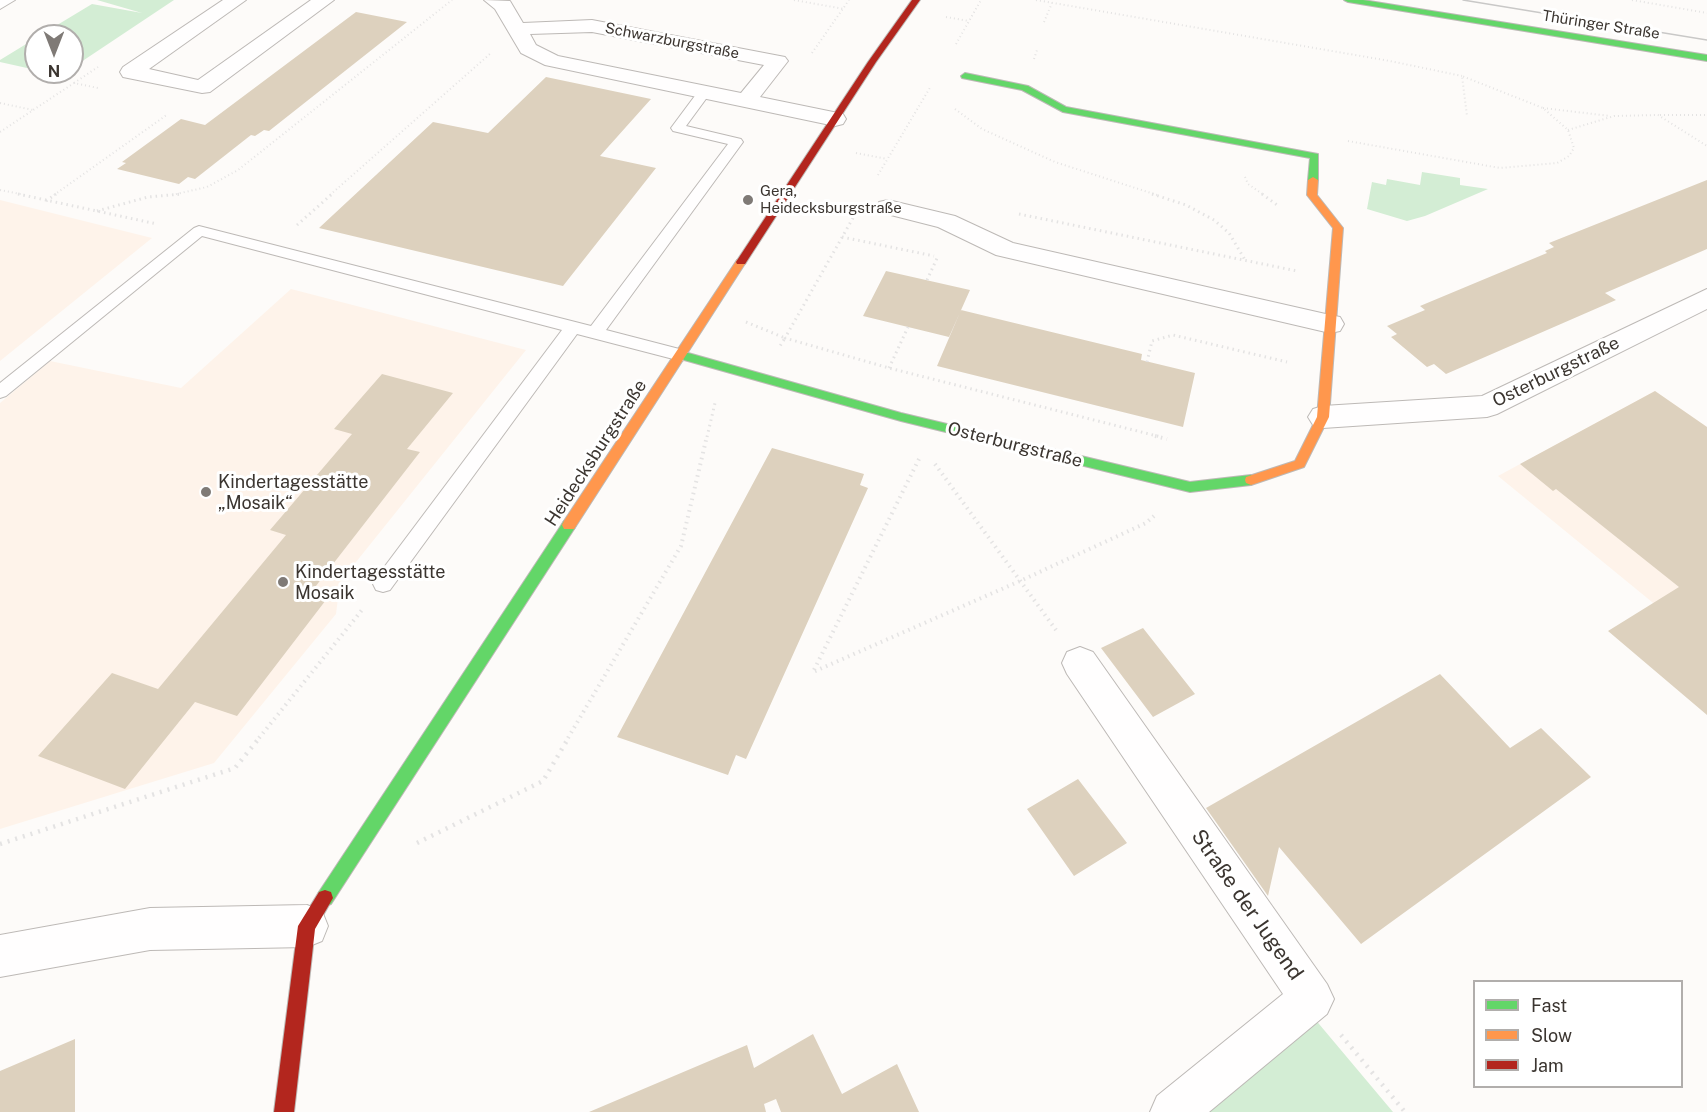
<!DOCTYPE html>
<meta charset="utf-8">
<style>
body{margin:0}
#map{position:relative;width:1707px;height:1112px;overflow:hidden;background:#fdfbf9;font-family:"Public Sans",sans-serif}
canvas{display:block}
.legend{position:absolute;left:1473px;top:980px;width:210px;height:108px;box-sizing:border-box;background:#fff;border:2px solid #b1aeac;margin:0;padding:8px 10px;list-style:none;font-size:18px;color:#3b3530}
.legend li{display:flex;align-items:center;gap:12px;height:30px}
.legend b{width:30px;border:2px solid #b1aeac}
.north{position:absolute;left:24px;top:24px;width:60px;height:60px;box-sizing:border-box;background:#fff;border:2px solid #b1aeac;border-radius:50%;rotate:180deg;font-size:16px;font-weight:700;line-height:24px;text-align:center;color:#3b3530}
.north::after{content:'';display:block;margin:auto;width:21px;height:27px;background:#7f7a76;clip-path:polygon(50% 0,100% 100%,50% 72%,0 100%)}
</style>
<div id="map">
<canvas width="1707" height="1112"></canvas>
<ul class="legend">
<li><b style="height:8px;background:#63d668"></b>Fast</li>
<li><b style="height:8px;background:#ff974d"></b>Slow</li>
<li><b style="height:8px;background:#b3261e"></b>Jam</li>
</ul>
<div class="north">N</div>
</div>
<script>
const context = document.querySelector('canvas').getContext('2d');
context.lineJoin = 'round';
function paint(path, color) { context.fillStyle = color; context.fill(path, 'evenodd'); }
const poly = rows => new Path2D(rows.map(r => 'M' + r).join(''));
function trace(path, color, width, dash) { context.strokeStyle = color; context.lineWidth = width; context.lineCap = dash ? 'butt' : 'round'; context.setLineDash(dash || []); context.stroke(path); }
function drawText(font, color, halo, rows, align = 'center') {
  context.font = font + ' "Public Sans",sans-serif'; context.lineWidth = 6; context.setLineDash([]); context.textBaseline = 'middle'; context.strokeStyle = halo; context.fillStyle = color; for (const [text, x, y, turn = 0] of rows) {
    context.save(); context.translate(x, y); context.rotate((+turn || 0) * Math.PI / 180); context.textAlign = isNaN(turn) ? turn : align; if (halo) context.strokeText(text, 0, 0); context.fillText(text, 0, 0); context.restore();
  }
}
paint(poly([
 [0,200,152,238,0,361],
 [291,289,526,350,340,582,336,614,214,763,0,829,0,403,50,361,181,388],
 [1655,391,1707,427,1707,647,1498,476]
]), '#fef3ea');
paint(poly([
 [97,0,174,0,72,68,72,36,39,36,92,4,142,13],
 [36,38,36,70,0,62,0,60],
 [1422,172,1460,178,1460,185,1488,189,1425,216,1407,221,1367,209,1372,182,1386,185,1387,179,1420,185],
 [1314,1018,1393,1112,1197,1112]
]), '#d3edd4');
paint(poly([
 [356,12,407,22,269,131,264,130,255,136,251,135,195,179,188,177,179,184,117,169,126,163,122,162,181,119,205,125],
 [546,77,651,99,600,156,656,168,563,286,319,228,433,122,488,133],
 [1707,180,1707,249,1605,293,1616,300,1446,374,1434,364,1427,367,1391,337,1397,334,1387,326,1425,310,1420,306,1547,253,1545,251,1554,247,1549,243],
 [886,271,970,290,949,337,863,316],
 [961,310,1142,354,1141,360,1195,373,1183,427,937,366],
 [382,374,453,393,407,449,420,452,312,591,329,596,237,716,195,702,125,789,38,756,112,673,158,689,286,535,270,530,352,434,334,429],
 [1655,391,1707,427,1707,715,1608,631,1679,587,1556,489,1553,491,1520,464],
 [772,448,864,474,860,485,868,488,746,759,736,755,728,775,617,737],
 [1143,628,1195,694,1153,717,1101,648],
 [1440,674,1510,748,1541,728,1591,777,1361,944,1279,847,1268,896,1206,808],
 [1078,779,1127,843,1074,876,1027,809],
 [813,1034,842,1094,897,1064,919,1112,781,1112,776,1099,764,1104,766,1112,589,1112,747,1045,754,1068],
 [75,1039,75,1112,0,1112,0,1071]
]), '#ddd1be');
const lane = poly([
 [705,88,711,92,686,126,741,139,743,142,606,330,687,351,689,355,687,359,681,361,577,334,390,590,383,592,376,590,373,584,376,578,562,330,202,236,6,396,0,398,0,383,194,228,199,226,591,326,728,144,673,131,671,128,700,89,705,88]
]);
const street = poly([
 [0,0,15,0,0,9,0,0],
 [223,0,246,0,149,69,198,80,311,0,334,0,210,92,202,93,123,77,120,72,123,67,223,0],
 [484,0,510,1,523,23,592,20,785,57,788,61,760,97,843,114,846,119,843,124,835,126,545,65,521,53,495,9,484,0],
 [592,32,764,65,741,93,558,56,536,45,530,34,592,32],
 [888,200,955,216,1013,243,1330,315,1340,317,1344,324,1340,331,1330,333,996,255,938,227,879,212,876,207,879,202,888,200],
 [1707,289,1707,309,1497,414,1487,417,1323,428,1313,425,1308,417,1313,409,1323,406,1482,396,1707,289],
 [1080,647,1093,652,1327,984,1334,999,1327,1014,1209,1112,1150,1112,1157,1096,1283,994,1067,674,1062,663,1067,652,1080,647],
 [307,905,322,911,328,926,322,941,307,947,150,950,0,977,0,935,150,908,307,905]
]);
const fast = poly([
 [1344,0,1363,0,1707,55,1707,61,1348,2,1344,0],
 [965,73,1028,86,1066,107,1318,154,1318,180,1313,183,1308,180,1310,158,1063,112,1022,90,962,78,961,76,965,73],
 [681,351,901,413,1190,482,1251,475,1257,480,1251,485,1190,492,901,421,677,358,677,352,681,351],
 [569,520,574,521,576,525,574,529,331,904,325,906,319,904,317,898,319,892,564,521,569,520]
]);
const slow = poly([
 [1313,177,1318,180,1317,195,1343,228,1329,417,1304,467,1251,485,1246,483,1245,480,1246,477,1295,461,1317,417,1333,228,1307,195,1308,180,1313,177],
 [741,259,746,262,574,529,564,529,562,525,564,521,737,260,741,259]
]);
const jam = poly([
 [912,0,920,0,876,62,745,264,737,264,736,262,868,62,912,0],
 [325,890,331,892,333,898,315,929,294,1112,274,1112,298,926,319,892,325,890]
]);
trace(lane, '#bdb9b6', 2);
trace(street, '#bdb9b6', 2);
trace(fast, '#bdb9b6', 2);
trace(slow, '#bdb9b6', 2);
trace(jam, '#bdb9b6', 2);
trace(poly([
 [794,0,844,9],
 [1036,0,1390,61,1462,76],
 [1632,0,1707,13],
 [946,17,969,21],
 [1044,22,1052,3],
 [956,44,981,0],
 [812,53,849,0],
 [1034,59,1037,50],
 [74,83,98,67],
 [0,103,33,110],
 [1543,108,1610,116],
 [955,109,982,129,1055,162,1157,195],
 [1660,115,1707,115],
 [1568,130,1614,116,1658,115,1707,146],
 [0,132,74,83,98,88],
 [1348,141,1500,168,1557,163,1569,156,1574,148,1568,130,1543,108,1462,76,1467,116],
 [856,153,887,159],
 [878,175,931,86],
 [1245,177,1248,184,1264,195],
 [0,190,25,195],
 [54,195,168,114],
 [172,195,207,187,238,170,452,0],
 [330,195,491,53]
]), '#e4e3e3', 2, [1, 3]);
trace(poly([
 [18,194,157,224],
 [1152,194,1186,205,1214,220,1229,233,1245,260],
 [1262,194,1277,205],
 [46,201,56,194],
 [97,211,148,197,182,194],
 [1019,214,1297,271],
 [853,218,785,338,889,368,1161,437],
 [297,225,332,194],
 [842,237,934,256],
 [927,280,938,256],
 [746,322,785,338,780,346],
 [1147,362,1152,341,1173,335,1287,362],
 [889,368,908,327],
 [707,437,715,403]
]), '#e4e3e3', 3, [1.5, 4]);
trace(poly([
 [1155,436,1167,439],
 [919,459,813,672,1020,581,1146,523,1154,516],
 [935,464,1056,630],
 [259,738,362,610],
 [568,738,681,546,707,436]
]), '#e4e3e3', 4, [1.5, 4.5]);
trace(poly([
 [417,843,543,781,569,737],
 [0,844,235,768,260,737],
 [1341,1035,1405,1112]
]), '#e4e3e3', 4.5, [2, 6]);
paint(lane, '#fffefe');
paint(street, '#fffefe');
paint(fast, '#63d668');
paint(slow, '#ff974d');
paint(jam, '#b3261e');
trace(poly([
 [1463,0,1707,40]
]), '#c9c8c7', 1.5);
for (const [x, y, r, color] of [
 [748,200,6,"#7f7a76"],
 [206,492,6,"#7f7a76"],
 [283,582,6,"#7f7a76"]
]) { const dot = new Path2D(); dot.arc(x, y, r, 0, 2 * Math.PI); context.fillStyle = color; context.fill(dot); trace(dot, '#fff', 2); }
drawText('15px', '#3b3530', '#fff', [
 ["Thüringer Straße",1601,25,9],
 ["Schwarzburgstraße",672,41,11]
]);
drawText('15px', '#3b3530', '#fff', [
 ["Gera,",760,191],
 ["Heidecksburgstraße",760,208]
], 'left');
drawText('18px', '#3b3530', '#fff', [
 ["Osterburgstraße",1556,372,-26],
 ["Osterburgstraße",1015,445,14],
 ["Heidecksburgstraße",596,453,-57]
]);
drawText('18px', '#3b3530', '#fff', [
 ["Kindertagesstätte",218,482],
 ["„Mosaik“",218,503],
 ["Kindertagesstätte",295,572],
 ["Mosaik",295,593]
], 'left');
drawText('21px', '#3b3530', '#fff', [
 ["Straße der Jugend",1247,905,55]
]);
</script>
